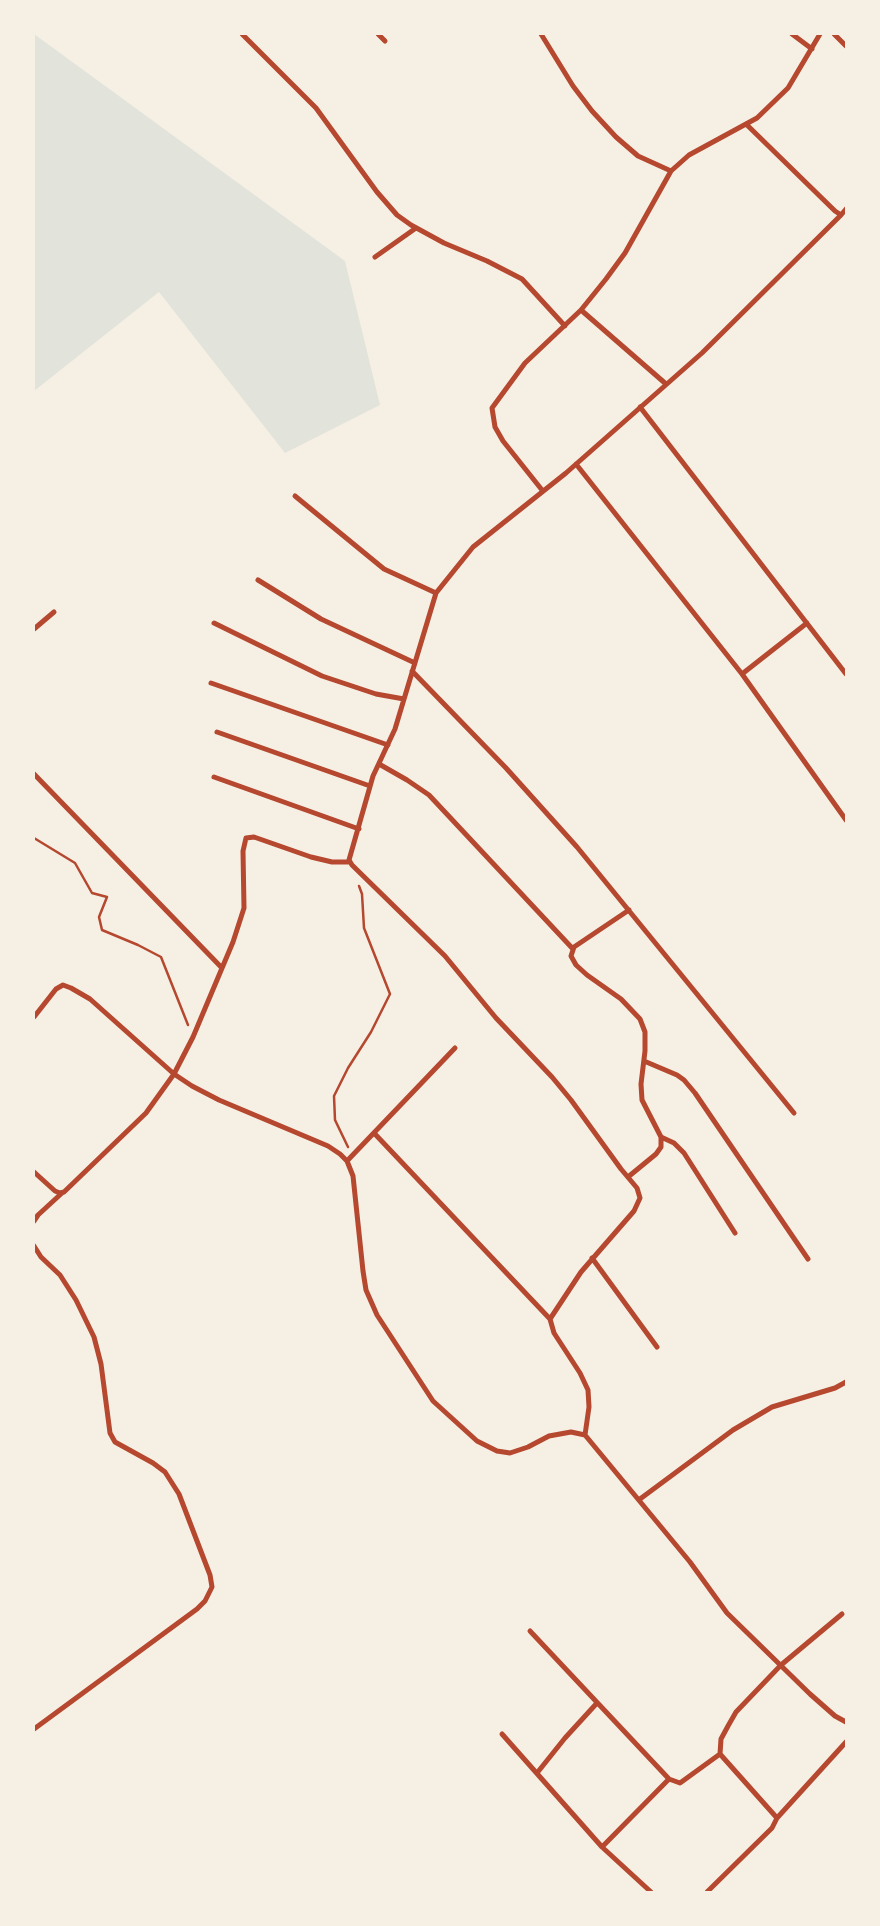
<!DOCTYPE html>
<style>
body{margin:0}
#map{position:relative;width:880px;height:1926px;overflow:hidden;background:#f6efe4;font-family:"Varela Round",sans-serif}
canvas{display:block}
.frame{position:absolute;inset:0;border:35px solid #f6efe4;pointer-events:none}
</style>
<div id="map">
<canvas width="880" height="1926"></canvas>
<div class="frame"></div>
</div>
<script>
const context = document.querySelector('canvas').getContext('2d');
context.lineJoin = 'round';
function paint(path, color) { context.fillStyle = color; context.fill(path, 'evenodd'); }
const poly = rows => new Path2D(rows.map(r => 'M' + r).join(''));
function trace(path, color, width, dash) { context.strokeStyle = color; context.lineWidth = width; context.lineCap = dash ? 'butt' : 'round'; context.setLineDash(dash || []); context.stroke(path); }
paint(poly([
 [34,34,345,261,380,405,285,453,159,292,34,391]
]), '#e2e4dc');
trace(poly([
 [34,838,75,863,92,893,107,897,99,917,102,930,138,945,161,957,188,1025],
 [348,1147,335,1120,334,1096,348,1068,371,1032,390,994,364,928,362,894,359,886]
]), '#b5482f', 2.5);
trace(poly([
 [242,34,316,108,377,192,397,215,411,225,444,243,487,261,522,279,565,326],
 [378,34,385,41],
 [541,34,573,86,592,111,616,137,638,156,671,171],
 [792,34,812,49],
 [834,34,846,46],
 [841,215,846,209],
 [375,257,416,228],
 [581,310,666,384],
 [640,407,846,674],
 [576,464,742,674,846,820],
 [542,490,503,441,495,427,492,408,525,363,581,310,606,279,625,253,671,171,689,155,757,118,788,88,820,34],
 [295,496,384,569,436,593],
 [258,580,321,619,415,663],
 [214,623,322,676,376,694,404,699],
 [34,629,54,612],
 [412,671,506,768,577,847,794,1113],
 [742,674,807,623],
 [211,683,388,745],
 [217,732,370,786],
 [379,764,407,780,429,795,573,949],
 [34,774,222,968],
 [214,777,359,829],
 [34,1017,56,989,63,985,71,988,90,999,174,1074,192,1086,219,1100,328,1146,340,1154,347,1161,353,1176,363,1271,366,1290,377,1315,433,1401,477,1441,497,1451,510,1453,528,1447,549,1436,571,1432,585,1435,690,1562,727,1613,810,1694,835,1716,846,1722],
 [644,1061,677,1075,684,1080,695,1093,808,1259],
 [374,1133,550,1319],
 [661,1137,674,1143,684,1153,735,1233],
 [347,1161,455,1048],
 [34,1172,55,1191,60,1193,64,1192,146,1113,174,1074,193,1037,233,942,244,908,243,851,246,838,254,837,311,857,332,862,350,862],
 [628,1177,656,1154,661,1147,661,1137,642,1100,641,1084,645,1051,645,1032,640,1019,621,999,587,975,576,965,571,956,574,947,629,910],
 [34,1221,38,1215,62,1193],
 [34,1246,41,1257,60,1275,76,1300,94,1337,101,1364,110,1433,115,1442,153,1463,165,1472,179,1494,210,1575,212,1587,205,1601,197,1609,34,1729],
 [592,1258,657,1347],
 [585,1435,589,1407,588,1390,580,1373,554,1333,550,1319,581,1272,634,1211,640,1198,637,1188,621,1169,571,1100,552,1077,496,1018,445,956,352,865,349,860,373,776,395,729,436,593,473,547,566,473,702,353,841,215,835,211,746,124],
 [640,1499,733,1430,772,1407,835,1388,846,1382],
 [530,1631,669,1779,680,1783,720,1754],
 [502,1734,602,1847,651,1892],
 [537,1773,565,1738,597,1703],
 [777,1818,846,1742],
 [602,1847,669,1779],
 [707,1892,772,1828,777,1818,720,1754,721,1739,728,1726,736,1712,781,1665,842,1614]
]), '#b5482f', 5);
</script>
